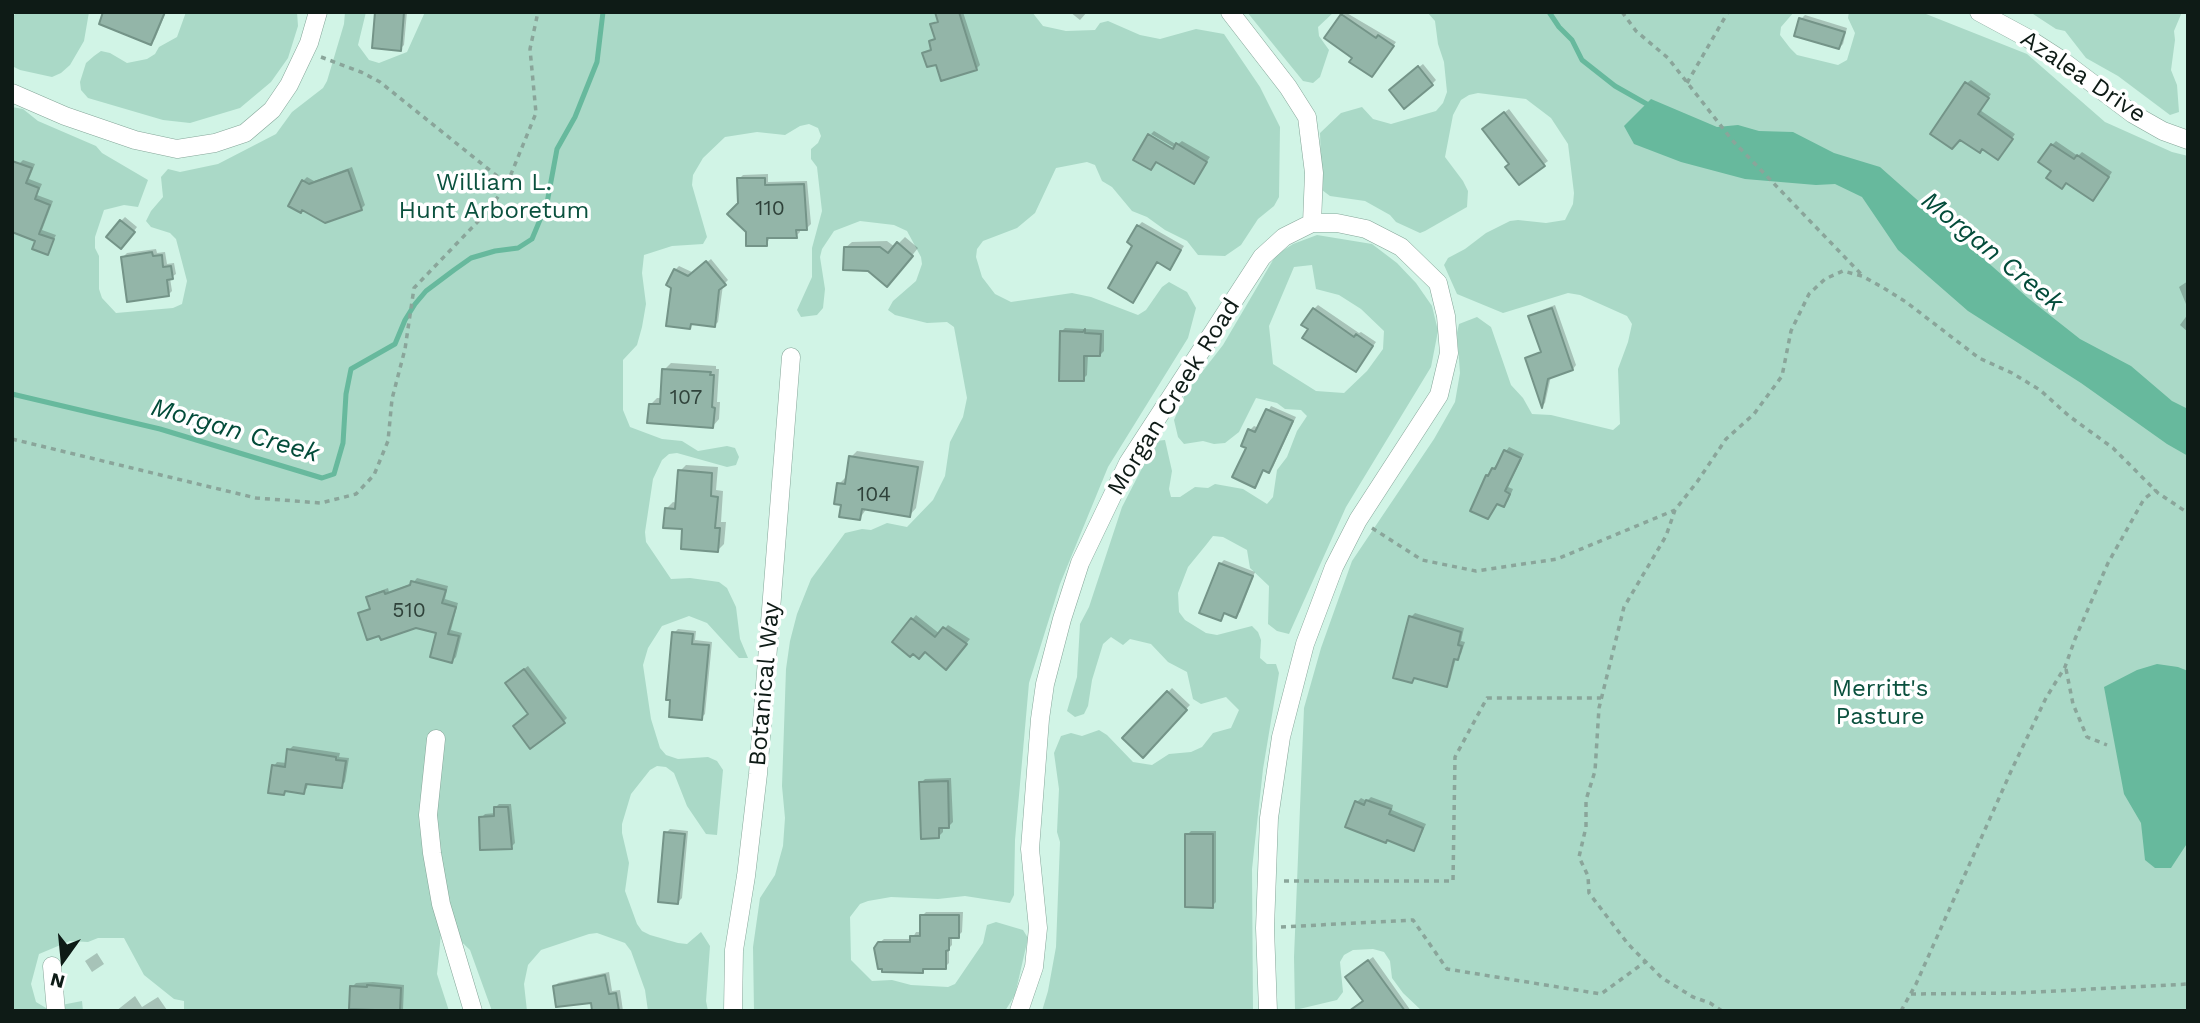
<!DOCTYPE html>
<style>
body{margin:0}
#map{position:relative;width:2200px;height:1023px;overflow:hidden;background:#d1f4e6;font-family:"Work Sans",sans-serif}
canvas{display:block}
.frame{position:absolute;inset:0;border:14px solid #0e1b16;pointer-events:none}
.north{position:absolute;left:28px;top:925px;width:70px;height:70px;-webkit-text-stroke:5px #fff;paint-order:stroke;rotate:195deg;font-size:19px;font-weight:700;line-height:28px;text-align:center;color:#0e1b16}
.north::after{content:'';display:block;margin:auto;width:24px;height:32px;background:#0e1b16;clip-path:polygon(50% 0,100% 100%,50% 72%,0 100%)}
</style>
<div id="map">
<canvas width="2200" height="1023"></canvas>
<div class="frame"></div>
<div class="north">N</div>
</div>
<script>
const context = document.querySelector('canvas').getContext('2d');
context.lineJoin = 'round';
function paint(path, color) { context.fillStyle = color; context.fill(path, 'evenodd'); }
const poly = rows => new Path2D(rows.map(r => 'M' + r).join(''));
function trace(path, color, width, dash) { context.strokeStyle = color; context.lineWidth = width; context.lineCap = dash ? 'butt' : 'round'; context.setLineDash(dash || []); context.stroke(path); }
function drawText(font, color, halo, rows, align = 'center') {
  context.font = font + ' "Work Sans",sans-serif'; context.lineWidth = 7; context.setLineDash([]); context.textBaseline = 'middle'; context.strokeStyle = halo; context.fillStyle = color; for (const [text, x, y, turn = 0] of rows) {
    context.save(); context.translate(x, y); context.rotate((+turn || 0) * Math.PI / 180); context.textAlign = isNaN(turn) ? turn : align; if (halo) context.strokeText(text, 0, 0); context.fillText(text, 0, 0); context.restore();
  }
}
paint(poly([
 [19,12,89,12,84,41,70,65,61,73,52,77,20,70,12,66,12,16],
 [186,12,297,12,298,26,288,58,271,82,240,108,190,123,163,120,88,98,81,90,80,82,86,63,94,56,101,51,110,53,127,63,147,59,155,54,159,47,177,37],
 [345,12,366,12,358,45,369,60,379,63,407,52,425,12,1032,12,1043,26,1066,31,1095,30,1100,23,1108,21,1140,35,1160,39,1196,29,1224,34,1260,87,1280,127,1279,197,1274,206,1258,219,1241,245,1225,256,1198,255,1187,241,1165,230,1147,217,1132,211,1112,187,1102,181,1095,165,1087,162,1056,168,1035,213,1017,228,983,241,977,249,976,257,982,277,995,294,1011,302,1072,293,1091,297,1138,315,1146,310,1162,287,1169,282,1187,292,1196,308,1188,338,1108,467,1060,584,1029,683,1015,840,1014,895,1010,903,965,896,938,899,891,897,868,901,860,904,850,917,851,960,872,981,892,980,911,985,948,987,955,984,983,943,987,925,996,922,1023,930,1028,938,1015,995,1005,1011,754,1011,753,947,760,898,775,875,783,846,785,818,782,786,786,669,790,641,797,614,811,579,845,533,862,529,871,530,887,523,907,527,933,500,945,476,950,442,963,417,967,398,954,327,947,322,927,323,895,315,888,310,893,301,916,281,922,264,921,257,907,231,894,225,860,221,834,231,822,249,820,257,825,289,823,308,817,315,801,317,797,310,812,277,812,248,822,211,817,167,811,159,811,149,818,143,821,136,818,128,809,124,800,126,785,135,757,132,725,137,703,158,693,175,692,185,707,237,703,244,672,246,644,255,642,273,646,304,642,327,637,345,623,360,623,410,630,427,662,439,682,441,698,451,727,446,735,448,739,457,736,465,727,467,677,453,669,454,662,460,653,479,645,532,646,542,671,579,690,578,719,582,727,588,736,607,740,639,748,658,739,658,707,623,689,616,662,626,648,648,643,665,651,719,660,748,666,755,678,759,708,757,717,761,723,770,717,835,706,834,687,806,674,773,666,767,657,766,650,770,631,794,622,824,622,833,629,863,625,891,637,924,642,931,650,935,678,943,687,944,701,932,710,946,706,1001,708,1011,648,1011,645,990,631,951,625,943,597,933,589,934,541,950,528,965,524,984,527,1011,492,1011,470,950,442,923,437,974,449,1011,184,1011,184,1001,174,999,144,975,124,938,98,938,88,942,70,941,39,954,31,984,36,1002,46,1008,82,1001,83,1011,12,1011,12,107,23,109,38,121,96,146,102,153,148,180,138,207,124,205,104,210,95,237,95,248,99,256,99,289,102,298,116,313,173,308,182,304,187,281,176,239,170,233,151,227,146,221,151,211,163,197,161,177,168,169,180,172,218,164,276,134,292,112,323,88,327,81,344,24],
 [1247,12,1334,12,1318,27,1319,36,1329,50,1320,77,1313,83,1303,81],
 [1427,12,1794,12,1781,27,1780,35,1790,48,1797,55,1838,65,1847,60,1855,33,1848,18,1849,12,1921,12,2027,54,2105,122,2172,152,2188,156,2188,1011,1422,1011,1403,993,1392,978,1390,961,1384,952,1373,949,1353,950,1344,955,1340,962,1343,992,1337,1000,1295,1010,1294,957,1304,708,1321,648,1352,561,1434,439,1455,402,1460,373,1457,333,1459,324,1477,317,1491,327,1511,385,1523,398,1532,414,1551,415,1613,430,1620,424,1618,369,1628,342,1632,324,1627,316,1580,295,1568,293,1503,313,1457,294,1444,265,1448,258,1465,249,1486,233,1510,221,1518,220,1546,223,1565,220,1573,204,1574,193,1568,144,1551,118,1526,99,1478,93,1469,95,1461,100,1453,115,1445,157,1463,181,1468,191,1467,207,1425,231,1420,233,1396,222,1390,215,1365,201,1330,196,1322,190,1320,133,1341,113,1362,107,1373,119,1391,124,1436,111,1443,103,1447,92,1444,62,1438,44,1435,21],
 [2030,12,2182,12,2174,31,2175,40,2171,70,2177,85,2179,112,2170,115,2118,76,2086,58,2065,31,2056,29],
 [1317,235,1372,244,1397,263,1416,283,1432,306,1438,331,1431,367,1346,507,1289,634,1277,631,1268,624,1269,586,1250,568,1247,550,1223,537,1213,536,1206,545,1188,567,1178,593,1179,612,1185,620,1206,633,1217,635,1252,626,1258,632,1261,640,1260,658,1267,664,1276,664,1279,673,1263,769,1252,869,1253,1011,1042,1011,1048,991,1056,947,1060,842,1057,832,1059,789,1054,753,1061,736,1071,733,1082,736,1099,730,1107,735,1133,762,1152,765,1169,754,1191,752,1202,747,1213,733,1231,728,1239,710,1226,697,1201,704,1193,699,1187,672,1168,662,1151,644,1130,639,1123,645,1111,637,1103,644,1092,680,1088,706,1084,714,1075,717,1067,711,1077,677,1080,624,1089,607,1122,507,1156,441,1165,440,1172,471,1169,489,1171,497,1180,497,1195,487,1208,488,1215,484,1243,489,1267,504,1273,497,1277,470,1287,457,1297,431,1307,416,1301,410,1285,409,1277,403,1256,398,1239,432,1225,443,1214,444,1203,441,1184,444,1178,437,1174,420,1185,394,1223,345,1276,255,1293,244],
 [1312,265,1316,289,1339,295,1361,309,1384,331,1383,349,1367,371,1344,393,1316,391,1273,364,1269,326,1294,267]
]), '#aad9c7');
paint(poly([
 [1651,99,1717,127,1738,125,1759,131,1793,132,1834,153,1880,167,2028,298,2080,339,2131,366,2172,401,2188,409,2188,456,2167,444,2081,383,1968,311,1898,250,1862,197,1835,184,1816,185,1745,179,1681,162,1634,144,1624,126],
 [2157,664,2178,667,2188,671,2188,842,2171,868,2155,868,2145,860,2141,823,2124,794,2104,687,2137,670]
]), '#67b99d');
paint(poly([
 [105,12,166,12,155,39,151,43],
 [377,12,407,12,404,45,400,49],
 [936,12,963,12,980,65,976,69,937,62,924,53,933,48,931,42,936,37,932,25,939,20],
 [1070,12,1087,12,1080,20],
 [1345,12,1396,42,1376,71,1327,38],
 [1805,15,1847,28,1843,44,1839,48,1801,19],
 [1423,64,1436,80,1432,84,1395,86],
 [1971,80,1991,94,1980,110,2015,134,2001,154,1960,138,1967,83],
 [1509,109,1548,161,1519,183,1488,125],
 [1154,131,1177,145,1182,141,1210,157,1194,181,1157,160,1151,168,1136,159,1180,155,1182,152,1151,134],
 [2056,141,2078,156,2082,152,2112,172,2097,195,2066,181,2054,170,2052,145],
 [23,160,35,164,29,179,42,184,37,195,53,201,42,230,56,235,47,253,37,240,19,164],
 [352,167,365,205,361,209,325,221,303,181,307,177,314,181],
 [768,174,768,182,807,181,811,224,807,228,800,228,800,232,796,236,770,237,767,244,747,231,740,203,739,179,743,175],
 [125,217,137,227,125,243,121,221],
 [1142,222,1184,246,1170,268,1158,260,1133,300,1138,226],
 [905,237,918,248,894,278,845,248,852,242,887,241,895,247],
 [156,249,157,253,165,252,167,264,174,263,176,274,170,278,172,291,168,295,123,257,127,253],
 [711,259,728,280,723,285,718,322,714,326,693,323,689,327,675,270,679,266,694,273],
 [2188,281,2188,309,2179,287],
 [1318,305,1359,333,1361,332,1376,342,1359,366,1310,329,1314,309],
 [1555,305,1576,365,1573,369,1551,376,1545,403,1543,405,1527,359,1542,351,1530,317,1534,313],
 [2188,314,2188,332,2180,325],
 [1065,328,1104,330,1104,351,1100,355,1088,354,1087,375,1083,379,1061,332],
 [671,363,716,366,716,369,719,369,717,402,720,402,719,419,713,426,650,405,657,398,662,398,664,370],
 [1271,406,1296,417,1273,467,1269,471,1264,469,1255,486,1248,447,1250,430,1254,426,1259,428],
 [1509,447,1524,454,1508,487,1513,489,1508,501,1504,505,1498,502,1491,513,1488,476],
 [857,451,924,461,916,508,910,515,867,508,860,518,843,504,839,484,845,478,848,478,851,457],
 [686,465,718,467,716,490,723,491,721,522,726,522,724,544,718,550,684,527,666,509,673,502,677,503,680,471],
 [1224,560,1255,572,1240,612,1236,616,1226,612,1220,619,1220,564],
 [417,578,448,586,445,599,458,603,451,630,462,633,456,657,452,661,438,632,360,613,371,607,368,598,372,594,388,588,389,592,413,583],
 [1415,613,1464,628,1461,641,1465,642,1461,654,1456,658,1450,681,1446,685,1417,677,1412,681,1411,617],
 [916,615,940,634,948,625,970,639,950,664,925,650,894,642],
 [678,629,696,631,695,640,712,642,705,714,701,718,674,633],
 [528,666,567,718,563,722,530,713,511,679],
 [1172,688,1190,705,1142,755,1124,738],
 [293,746,340,753,339,757,349,758,345,782,341,786,308,782,307,788,303,792,288,790,284,793,274,766,277,762,287,763,289,750],
 [951,778,953,822,949,826,943,826,943,832,939,836,921,783,925,779],
 [1371,797,1393,805,1392,810,1426,824,1417,845,1413,849,1388,839,1386,841,1357,802,1361,798,1367,801],
 [499,804,511,804,515,843,511,847,481,818,485,814,496,813,495,808],
 [670,829,688,831,682,898,678,902,666,833],
 [1191,831,1216,831,1216,902,1212,906,1187,835],
 [926,912,963,912,962,932,958,936,952,936,952,945,949,948,949,963,945,967,926,967,922,971,879,943,884,939,912,939,916,932,922,932,922,916],
 [97,953,104,964,92,972,85,961],
 [1373,957,1411,1011,1350,1011,1365,1000,1351,973],
 [609,972,612,991,620,990,623,1011,594,1011,592,1001,554,987,558,983],
 [373,982,404,985,403,1011,360,1011,352,987,356,983],
 [135,996,142,1007,158,997,167,1010,116,1011]
]), '#0003');
trace(poly([
 [1549,12,1559,27,1572,40,1582,60,1615,86,1652,107],
 [12,394,160,429,322,478,334,474,343,443,346,394,351,369,395,344,405,320,415,304,426,291,454,270,471,258,495,251,518,248,532,239,547,203,557,149,575,117,597,62,603,12]
]), '#67b99d', 5);
const building = poly([
 [103,12,165,12,151,45,99,24,103,12],
 [375,12,404,12,401,51,372,48,375,12],
 [935,12,959,12,977,70,941,81,936,65,927,67,922,53,931,50,929,41,935,39,930,24,938,22,935,12],
 [1341,14,1376,38,1378,35,1394,46,1372,77,1349,62,1352,58,1324,38,1341,14],
 [1799,18,1845,32,1839,49,1794,36,1799,18],
 [1418,66,1433,85,1404,109,1389,90,1418,66],
 [1965,82,1989,98,1978,114,2013,139,1998,160,1982,149,1980,153,1960,140,1952,149,1930,134,1965,82],
 [1504,112,1545,166,1519,185,1505,167,1509,164,1482,129,1504,112],
 [1148,134,1173,149,1176,143,1207,162,1194,184,1156,162,1151,170,1133,160,1148,134],
 [2051,144,2074,159,2077,155,2109,177,2093,201,2066,183,2062,189,2046,178,2051,171,2038,162,2051,144],
 [12,161,32,168,26,183,39,188,35,199,50,205,39,234,54,239,48,255,32,249,35,241,12,232,12,161],
 [348,170,362,210,325,223,302,210,301,213,288,206,302,180,309,184,348,170],
 [737,178,765,178,765,185,804,184,807,230,796,230,797,238,767,238,767,246,746,246,746,232,727,214,738,203,737,178],
 [120,220,135,232,121,249,106,237,120,220],
 [1137,225,1181,250,1170,270,1157,262,1133,303,1108,288,1132,246,1127,242,1137,225],
 [897,242,913,256,887,287,868,271,843,270,844,247,880,247,888,253,897,242],
 [152,252,153,256,162,255,163,267,171,266,173,279,167,280,169,296,127,302,121,257,152,252],
 [706,261,726,285,719,290,715,327,691,324,690,329,666,326,671,288,666,285,674,269,688,276,706,261],
 [1313,308,1354,337,1356,334,1373,346,1356,372,1302,338,1308,329,1301,325,1313,308],
 [1552,308,1573,370,1548,379,1542,408,1525,358,1541,352,1528,316,1552,308],
 [1085,329,1085,333,1101,334,1100,356,1084,356,1084,381,1059,381,1060,331,1083,332,1085,329],
 [662,369,711,372,710,375,714,375,712,407,715,408,713,428,647,423,649,404,660,404,662,369],
 [1266,409,1293,421,1269,473,1263,470,1255,488,1232,477,1246,448,1241,446,1248,429,1255,432,1266,409],
 [1504,450,1521,458,1505,491,1510,494,1504,507,1497,504,1488,519,1470,511,1486,475,1488,476,1492,468,1495,469,1504,450],
 [849,456,918,467,910,517,862,509,860,520,839,517,841,505,834,504,837,483,845,484,849,456],
 [678,470,712,473,711,496,718,497,715,528,720,528,718,552,681,549,682,529,663,528,665,508,675,509,678,470],
 [1219,563,1253,576,1236,618,1224,613,1221,621,1199,613,1219,563],
 [411,581,446,590,442,603,456,607,448,634,459,636,452,663,430,657,436,633,416,628,381,640,379,636,367,640,358,613,370,609,366,597,384,591,385,594,410,585,411,581],
 [1409,616,1461,632,1458,645,1462,646,1458,660,1454,659,1447,687,1414,678,1412,683,1393,678,1409,616],
 [911,618,935,637,943,627,967,644,946,670,925,652,919,659,913,654,910,657,892,642,911,618],
 [672,632,693,634,692,644,709,645,702,720,669,717,670,700,666,700,672,632],
 [524,669,565,723,530,749,513,726,528,714,505,683,524,669],
 [1167,691,1187,710,1143,758,1122,738,1167,691],
 [287,749,336,757,336,760,346,761,342,788,306,784,304,794,285,791,284,795,268,793,272,765,285,767,287,749],
 [948,781,949,828,939,828,939,838,921,839,919,782,948,781],
 [1366,800,1391,809,1389,814,1423,828,1414,851,1387,840,1386,843,1345,827,1355,801,1364,805,1366,800],
 [494,807,508,807,512,849,480,850,479,817,494,816,494,807],
 [664,832,685,834,678,904,658,902,664,832],
 [1185,834,1213,834,1213,908,1185,907,1185,834],
 [920,915,959,915,959,938,949,938,949,950,946,951,946,969,923,969,923,973,882,972,882,969,878,969,874,948,878,942,910,942,910,936,920,936,920,915],
 [1368,960,1405,1011,1349,1011,1363,1001,1345,977,1368,960],
 [605,975,609,994,616,993,619,1011,592,1011,591,1003,556,1007,553,986,605,975],
 [367,985,401,988,400,1011,349,1009,350,986,367,987,367,985]
]);
paint(building, '#93b5a8');
trace(building, '#749488', 2);
const street = poly([
 [1230,12,1288,87,1307,117,1314,173,1312,223],
 [1979,12,2029,39,2060,59,2133,114,2163,131,2188,140],
 [12,93,65,116,135,140,177,149,215,143,245,133,272,110,289,85,309,43,318,12],
 [436,739,428,815,432,853,441,904,473,1011],
 [52,966,56,1011],
 [733,1011,734,950,746,876,758,774,791,357],
 [1019,1011,1034,967,1038,928,1030,849,1040,719,1045,684,1062,619,1080,563,1128,463,1262,257,1284,237,1312,223,1337,223,1366,229,1401,247,1438,283,1446,316,1449,353,1439,395,1358,520,1334,567,1305,644,1281,737,1269,818,1265,928,1268,1011]
]);
trace(street, '#85a699', 19);
trace(poly([
 [1622,12,1636,31,1668,58,1732,140,1861,274],
 [321,57,361,72,380,82,507,184],
 [1687,83,1728,12],
 [12,439,256,498,321,503,356,494,374,475,388,441,392,399,405,349,414,288,488,211,507,184,536,113,530,49,538,12],
 [1372,528,1422,560,1476,571,1557,559,1675,510],
 [2066,669,2073,704,2087,737,2107,745],
 [1284,881,1453,881,1455,757,1487,698,1601,698],
 [1281,927,1413,920,1447,969,1601,994,1645,962],
 [1911,994,2017,993,2188,984],
 [1722,1011,1710,1003,1693,997,1662,978,1628,944,1589,893,1588,876,1579,857,1586,827,1586,800,1595,771,1599,708,1624,607,1666,536,1675,510,1697,482,1726,439,1754,414,1782,376,1791,331,1809,294,1825,279,1843,271,1862,276,1882,287,1906,302,1979,358,2012,373,2040,390,2069,416,2113,448,2158,493,2188,513],
 [1901,1011,1916,984,2012,769,2046,698,2065,667,2075,639,2108,563,2144,499,2156,490]
]), '#8aa59a', 3.5, [5, 5]);
trace(street, '#fff', 18);
drawText('21px', '#2f423a', null, [
 ["110",770,209],
 ["107",686,398],
 ["104",874,495],
 ["510",409,611]
]);
drawText('24px', '#0e1b16', '#fff', [
 ["Azalea Drive",2083,77,34],
 ["Morgan Creek Road",1174,397,-58],
 ["Botanical Way",765,684,-85]
]);
drawText('24px', '#0b513e', '#fff', [
 ["William L.",494,183],
 ["Hunt Arboretum",494,211],
 ["Merritt's",1880,689],
 ["Pasture",1880,717]
]);
drawText('italic 26px', '#034c3a', '#fff', [
 ["Morgan Creek",1992,252,39],
 ["Morgan Creek",235,431,16]
]);
</script>
